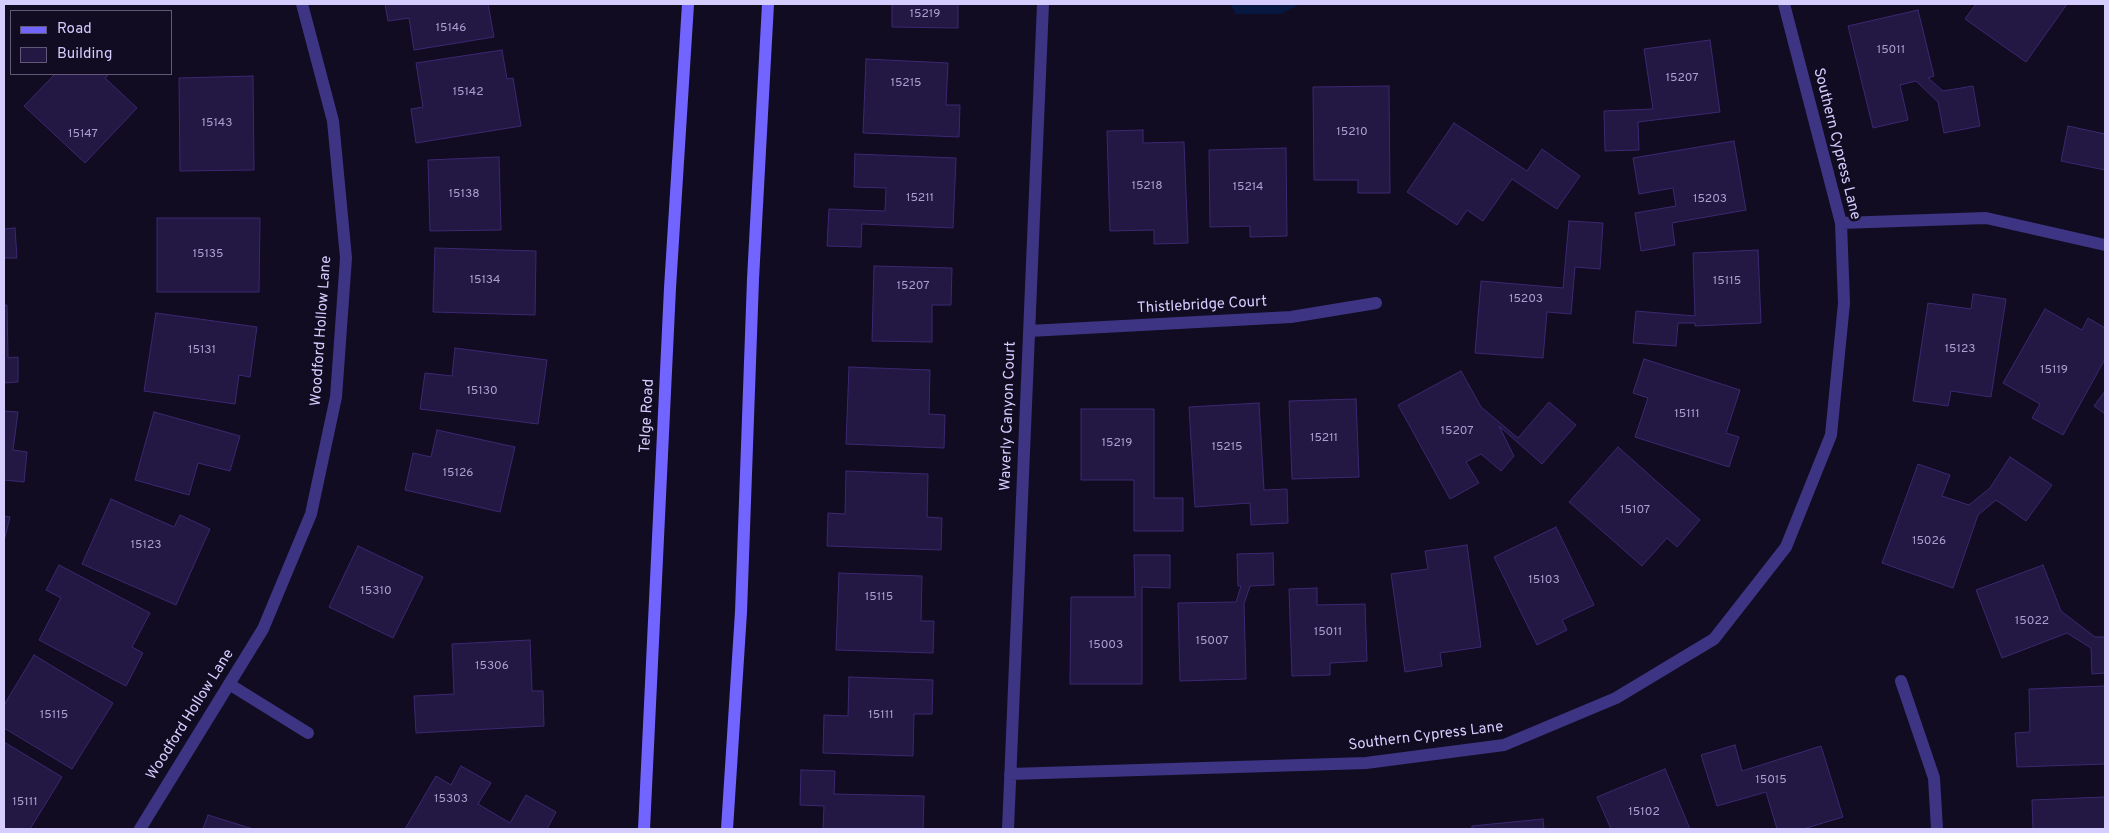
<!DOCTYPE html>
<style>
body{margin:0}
#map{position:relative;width:2109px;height:833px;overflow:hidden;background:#110c22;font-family:Overpass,sans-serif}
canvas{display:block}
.frame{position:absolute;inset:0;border:5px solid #d6cdff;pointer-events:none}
.legend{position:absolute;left:10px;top:10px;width:162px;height:65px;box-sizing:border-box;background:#110c22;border:1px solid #60597a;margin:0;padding:6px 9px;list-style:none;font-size:15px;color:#d6cdff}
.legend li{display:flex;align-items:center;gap:10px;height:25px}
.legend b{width:25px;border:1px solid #60597a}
</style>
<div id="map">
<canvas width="2109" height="833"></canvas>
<div class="frame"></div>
<ul class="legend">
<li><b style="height:6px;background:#7264ff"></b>Road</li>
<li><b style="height:14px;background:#231744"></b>Building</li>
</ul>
</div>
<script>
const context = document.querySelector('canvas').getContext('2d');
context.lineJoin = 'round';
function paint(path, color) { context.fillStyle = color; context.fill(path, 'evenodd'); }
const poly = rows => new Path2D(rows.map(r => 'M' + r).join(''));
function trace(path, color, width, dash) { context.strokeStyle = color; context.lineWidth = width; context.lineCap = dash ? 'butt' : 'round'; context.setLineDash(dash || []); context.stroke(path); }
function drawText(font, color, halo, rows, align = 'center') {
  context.font = font + ' Overpass,sans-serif'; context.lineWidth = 5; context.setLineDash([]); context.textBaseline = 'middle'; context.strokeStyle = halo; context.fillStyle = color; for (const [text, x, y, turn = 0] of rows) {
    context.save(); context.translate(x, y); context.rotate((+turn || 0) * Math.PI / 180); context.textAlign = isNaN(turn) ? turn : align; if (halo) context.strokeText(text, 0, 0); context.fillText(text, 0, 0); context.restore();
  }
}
paint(poly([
 [1230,4,1300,4,1281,14,1236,14]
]), '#071840');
const building = poly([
 [385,4,488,4,494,37,414,50,409,18,388,21,385,4],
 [892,4,958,4,958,28,892,27,892,4],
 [1976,4,2067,4,2026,62,1965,19,1976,4],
 [1918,10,1934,76,1928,78,1943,91,1973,86,1980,126,1944,133,1938,102,1916,81,1900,85,1908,120,1873,128,1848,26,1918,10],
 [1710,40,1720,112,1638,122,1639,150,1605,151,1604,111,1653,109,1644,49,1710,40],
 [502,50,507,79,513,78,521,126,416,143,411,109,423,107,416,63,502,50],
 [866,59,948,63,946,105,960,105,959,137,863,133,866,59],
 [55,74,109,74,105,78,137,108,85,163,24,106,55,74],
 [253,76,254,170,180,171,179,78,253,76],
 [1389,86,1390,193,1358,193,1358,180,1314,180,1313,87,1389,86],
 [1454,123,1527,171,1542,149,1580,176,1557,209,1512,179,1483,221,1467,210,1457,225,1407,192,1454,123],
 [2068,126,2105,134,2105,170,2061,161,2068,126],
 [1143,130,1143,143,1184,142,1188,243,1154,244,1154,230,1110,231,1107,131,1143,130],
 [1734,141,1746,210,1672,223,1675,245,1641,251,1635,213,1676,206,1673,188,1639,194,1633,158,1734,141],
 [1286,148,1287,236,1250,237,1250,226,1210,227,1209,150,1286,148],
 [855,154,956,158,953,228,862,224,861,247,827,246,829,209,885,211,886,188,854,187,855,154],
 [499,157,501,230,430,231,428,160,499,157],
 [157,218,260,218,259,292,157,292,157,218],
 [1569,221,1603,223,1600,269,1575,267,1571,314,1547,312,1543,358,1475,353,1481,281,1563,288,1569,221],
 [15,228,17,258,4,258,4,229,15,228],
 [435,248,536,251,535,315,433,312,435,248],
 [1758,250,1761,323,1695,326,1695,323,1678,323,1676,346,1633,343,1636,311,1695,316,1693,253,1758,250],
 [874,266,952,268,951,305,932,305,932,342,872,341,874,266],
 [1973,294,2006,299,1991,397,1951,391,1948,406,1913,401,1928,303,1971,309,1973,294],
 [4,305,7,305,8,358,18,357,18,382,4,383,4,305],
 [2045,309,2082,330,2088,318,2105,328,2105,359,2063,435,2032,418,2040,404,2003,383,2045,309],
 [156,313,257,327,250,377,239,375,235,404,144,391,156,313],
 [455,348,547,360,538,424,420,409,425,373,452,376,455,348],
 [1644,359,1740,390,1726,433,1739,437,1729,467,1635,437,1648,398,1633,393,1644,359],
 [849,367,930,370,929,414,945,415,944,448,846,444,849,367],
 [1461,371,1481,407,1518,438,1549,402,1576,425,1542,464,1499,426,1514,456,1501,471,1481,454,1466,462,1479,483,1450,499,1398,405,1461,371],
 [2105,391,2105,414,2094,406,2105,391],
 [1356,399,1359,477,1292,479,1289,401,1356,399],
 [1259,403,1264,490,1287,489,1288,523,1251,525,1250,503,1195,507,1189,407,1259,403],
 [1081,409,1154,409,1154,498,1183,498,1183,531,1134,531,1134,480,1081,480,1081,409],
 [4,411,18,412,13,450,27,452,24,482,4,480,4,411],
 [154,412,240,436,230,471,198,463,189,495,135,480,154,412],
 [437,430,515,447,500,512,405,490,413,453,431,457,437,430],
 [1618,447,1700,520,1677,547,1667,538,1642,566,1569,502,1618,447],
 [2010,457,2052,485,2026,521,1996,500,1978,515,1953,588,1882,563,1918,464,1950,475,1942,496,1969,505,1990,488,2010,457],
 [846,471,928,474,927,517,942,518,941,550,827,546,828,513,845,514,846,471],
 [111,499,174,527,180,515,210,529,176,605,82,564,111,499],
 [4,516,10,517,4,541,4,516],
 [1556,527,1594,605,1562,620,1567,630,1537,645,1494,557,1556,527],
 [1467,545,1481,647,1440,653,1442,666,1405,672,1391,574,1428,569,1425,551,1467,545],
 [358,546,423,577,393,638,329,607,358,546],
 [1273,553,1274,585,1250,586,1244,604,1246,679,1180,681,1178,603,1236,602,1241,586,1238,586,1237,554,1273,553],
 [1134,555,1170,555,1170,588,1142,587,1142,684,1070,684,1071,597,1135,597,1134,555],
 [59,565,150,613,132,647,143,653,126,686,39,640,61,598,46,590,59,565],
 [2043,565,2061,611,2095,637,2105,637,2105,673,2092,674,2091,648,2067,633,2002,658,1976,590,2043,565],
 [839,573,922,576,921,621,934,621,933,653,836,650,839,573],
 [1317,588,1317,605,1365,604,1367,661,1330,663,1330,675,1292,676,1289,589,1317,588],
 [530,640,532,691,543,691,544,726,416,733,414,696,454,694,452,644,530,640],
 [34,655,113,703,72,769,4,728,4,705,34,655],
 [849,677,933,680,932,714,914,714,913,756,823,753,824,715,848,716,849,677],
 [2105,686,2105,764,2017,767,2015,733,2030,732,2029,689,2105,686],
 [4,742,62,777,30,829,4,829,4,742],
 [1735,745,1742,771,1821,746,1843,817,1803,829,1777,829,1766,792,1717,806,1701,755,1735,745],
 [461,766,491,783,478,804,510,823,526,795,556,812,547,829,405,829,436,776,451,785,461,766],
 [1665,769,1690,829,1611,829,1597,797,1665,769],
 [801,770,835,771,834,794,924,796,923,829,823,829,824,806,800,805,801,770],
 [2105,797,2105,829,2033,829,2032,800,2105,797],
 [208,815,253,829,203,829,208,815],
 [1543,819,1544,829,1472,829,1472,826,1543,819]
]);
paint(building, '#231744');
trace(building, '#3c2871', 1);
trace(poly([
 [1841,223,1986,218,2105,245],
 [1029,331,1291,317,1376,303],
 [1901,681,1934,778,1937,829],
 [229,684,308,733],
 [1010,774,1366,763,1504,745,1616,698,1714,639,1786,547,1831,435,1844,303,1841,223,1784,4],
 [140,829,263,629,311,514,336,397,346,258,333,121,302,4],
 [1008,829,1043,4]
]), '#3d3583', 12);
trace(poly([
 [644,829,670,288,688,4],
 [727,829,741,612,753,279,768,4]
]), '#7264ff', 12);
drawText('12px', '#a9a0d0', null, [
 ["15219",925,15],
 ["15146",451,29],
 ["15011",1891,51],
 ["15207",1682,79],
 ["15215",906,84],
 ["15142",468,93],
 ["15143",217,124],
 ["15210",1352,133],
 ["15147",83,135],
 ["15218",1147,187],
 ["15214",1248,188],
 ["15138",464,195],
 ["15211",920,199],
 ["15203",1710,200],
 ["15135",208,255],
 ["15134",485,281],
 ["15115",1727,282],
 ["15207",913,287],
 ["15203",1526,300],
 ["15123",1960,350],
 ["15131",202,351],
 ["15119",2054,371],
 ["15130",482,392],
 ["15111",1687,415],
 ["15207",1457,432],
 ["15211",1324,439],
 ["15219",1117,444],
 ["15215",1227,448],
 ["15126",458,474],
 ["15107",1635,511],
 ["15026",1929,542],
 ["15123",146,546],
 ["15103",1544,581],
 ["15310",376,592],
 ["15115",879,598],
 ["15022",2032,622],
 ["15011",1328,633],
 ["15007",1212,642],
 ["15003",1106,646],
 ["15306",492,667],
 ["15115",54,716],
 ["15111",881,716],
 ["15015",1771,781],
 ["15303",451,800],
 ["15111",25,803],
 ["15102",1644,813]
]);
drawText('15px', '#d6cdff', '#110c22', [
 ["Southern Cypress Lane",1836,144,76],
 ["Thistlebridge Court",1202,306,-3],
 ["Woodford Hollow Lane",322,331,-86],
 ["Telge Road",648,416,-87],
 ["Waverly Canyon Court",1009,416,-88],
 ["Woodford Hollow Lane",191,715,-58],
 ["Southern Cypress Lane",1426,737,-7]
]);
</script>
